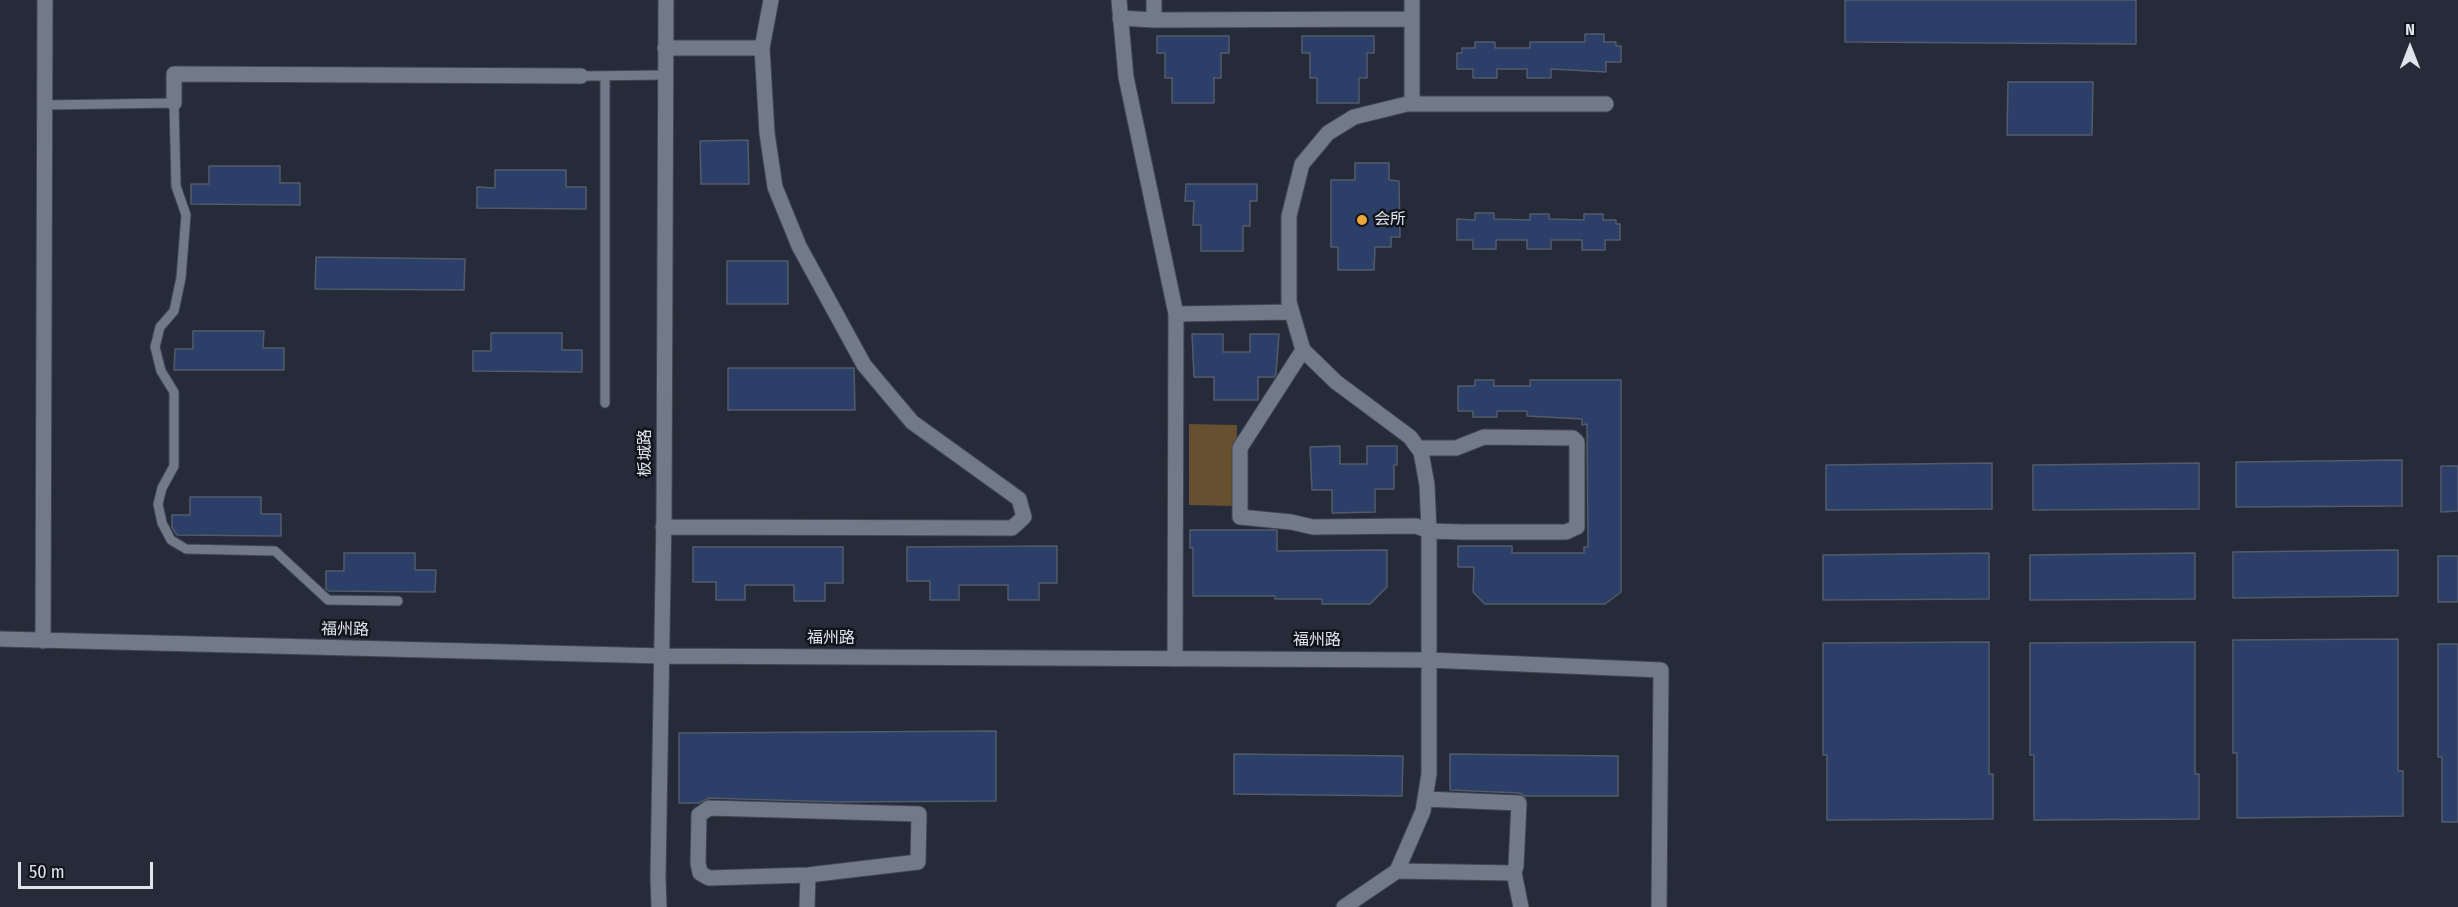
<!DOCTYPE html>
<meta charset="utf-8">
<style>
body{margin:0}
#map{position:relative;width:2458px;height:907px;overflow:hidden;background:#252b39;font-family:"Fira Sans Condensed",sans-serif}
canvas{display:block}
.north{position:absolute;left:2380px;top:18px;width:60px;height:60px;-webkit-text-stroke:4px #11141a;paint-order:stroke;rotate:0deg;font-size:16px;font-weight:700;line-height:24px;text-align:center;color:#dfe4ed}
.north::after{content:'';display:block;margin:auto;width:21px;height:27px;background:#dfe4ed;clip-path:polygon(50% 0,100% 100%,50% 72%,0 100%)}
.scale{position:absolute;left:18px;top:862px;width:135px;height:27px;box-sizing:border-box;border:3px solid #dfe4ed;border-top:0;padding-left:8px;font-size:18px;line-height:21px;white-space:nowrap;color:#dfe4ed;-webkit-text-stroke:4px #11141a;paint-order:stroke}
</style>
<div id="map">
<canvas width="2458" height="907"></canvas>
<div class="north">N</div>
<div class="scale">50 m</div>
</div>
<script>
const context = document.querySelector('canvas').getContext('2d');
context.lineJoin = 'round';
function paint(path, color) { context.fillStyle = color; context.fill(path, 'evenodd'); }
const poly = rows => new Path2D(rows.map(r => 'M' + r).join(''));
function trace(path, color, width, dash) { context.strokeStyle = color; context.lineWidth = width; context.lineCap = dash ? 'butt' : 'round'; context.setLineDash(dash || []); context.stroke(path); }
function drawText(font, color, halo, rows, align = 'center') {
  context.font = font + ' "Fira Sans Condensed","Noto Sans SC",sans-serif'; context.lineWidth = 5; context.setLineDash([]); context.textBaseline = 'middle'; context.strokeStyle = halo; context.fillStyle = color; for (const [text, x, y, turn = 0] of rows) {
    context.save(); context.translate(x, y); context.rotate((+turn || 0) * Math.PI / 180); context.textAlign = isNaN(turn) ? turn : align; if (halo) context.strokeText(text, 0, 0); context.fillText(text, 0, 0); context.restore();
  }
}
paint(poly([
 [1189,424,1237,425,1236,506,1189,505]
]), '#675030');
const building = poly([
 [1845,0,2136,0,2136,44,1845,42,1845,0],
 [1585,34,1604,34,1604,42,1616,42,1616,46,1621,46,1621,62,1606,62,1606,72,1551,69,1551,78,1527,78,1527,69,1497,69,1497,78,1473,78,1473,69,1457,69,1457,53,1462,53,1462,48,1475,48,1475,42,1495,42,1495,48,1530,48,1530,42,1585,42,1585,34],
 [1157,36,1229,36,1229,53,1221,53,1221,78,1214,78,1214,103,1172,103,1172,78,1165,78,1165,53,1157,53,1157,36],
 [1302,36,1374,36,1374,53,1367,53,1367,78,1359,78,1359,103,1317,103,1317,78,1310,78,1310,53,1302,53,1302,36],
 [2008,82,2093,82,2092,135,2007,135,2008,82],
 [748,140,749,184,701,184,700,141,748,140],
 [1355,163,1389,163,1389,180,1399,181,1400,237,1391,237,1391,247,1375,247,1374,270,1338,270,1338,247,1331,247,1331,180,1355,180,1355,163],
 [209,166,280,166,280,183,300,183,300,205,191,204,191,184,209,184,209,166],
 [495,170,566,170,566,187,586,187,586,209,477,208,477,187,495,188,495,170],
 [1186,184,1257,184,1257,201,1250,201,1250,226,1243,226,1243,251,1201,251,1201,225,1193,225,1194,201,1185,201,1186,184],
 [1475,213,1494,213,1494,219,1530,220,1530,214,1549,214,1549,219,1584,220,1584,214,1603,214,1603,220,1616,220,1616,224,1620,224,1620,240,1605,240,1605,250,1582,250,1582,240,1551,240,1551,249,1527,249,1527,240,1496,240,1496,249,1473,249,1473,240,1457,240,1457,219,1475,220,1475,213],
 [316,257,465,259,464,290,315,289,316,257],
 [727,261,788,261,788,304,727,304,727,261],
 [193,331,264,331,263,348,284,348,284,370,174,370,175,349,193,349,193,331],
 [491,333,562,333,562,350,582,350,582,372,473,371,473,351,491,351,491,333],
 [1192,334,1223,334,1223,352,1250,352,1250,334,1279,334,1276,374,1274,377,1258,377,1258,400,1214,400,1214,377,1194,377,1192,334],
 [728,368,854,368,855,410,728,410,728,368],
 [1475,380,1494,380,1494,386,1530,386,1530,380,1621,380,1621,592,1605,604,1485,604,1473,592,1474,567,1458,567,1458,546,1512,546,1512,553,1584,553,1584,547,1588,547,1587,424,1582,425,1582,419,1527,416,1527,411,1497,411,1497,417,1473,417,1473,411,1458,411,1458,386,1475,386,1475,380],
 [1340,446,1340,464,1367,464,1367,446,1397,446,1397,465,1394,465,1394,489,1375,489,1375,512,1332,513,1332,490,1312,490,1310,447,1340,446],
 [2402,460,2402,506,2236,507,2236,462,2402,460],
 [1992,463,1992,509,1826,510,1826,465,1992,463],
 [2199,463,2199,509,2033,510,2033,465,2199,463],
 [2441,466,2458,466,2458,511,2441,512,2441,466],
 [190,497,261,497,261,514,281,514,281,536,177,535,172,527,172,515,190,515,190,497],
 [1190,530,1277,530,1277,551,1387,550,1387,587,1370,604,1322,604,1322,599,1275,599,1275,596,1193,596,1193,548,1190,548,1190,530],
 [1057,546,1057,583,1039,583,1039,600,1008,600,1008,585,959,585,959,600,930,600,930,581,907,581,907,547,1057,546],
 [693,547,843,547,843,583,825,583,825,601,794,601,794,585,745,585,745,600,716,600,716,582,693,582,693,547],
 [2398,550,2398,596,2233,598,2233,552,2398,550],
 [344,553,415,553,415,570,436,570,435,592,329,591,326,589,326,571,344,571,344,553],
 [1989,553,1989,599,1823,600,1823,555,1989,553],
 [2195,553,2195,599,2030,600,2030,555,2195,553],
 [2438,556,2458,556,2458,602,2438,602,2438,556],
 [2398,639,2398,771,2403,771,2403,816,2237,818,2237,753,2233,753,2233,640,2398,639],
 [1989,642,1989,774,1993,774,1993,819,1827,820,1827,755,1823,755,1823,643,1989,642],
 [2195,642,2195,774,2199,774,2199,819,2034,820,2034,755,2030,755,2030,643,2195,642],
 [2438,644,2458,644,2458,822,2442,822,2442,757,2438,757,2438,644],
 [996,731,996,801,837,802,709,798,699,803,679,803,679,733,996,731],
 [1234,754,1403,756,1402,796,1234,794,1234,754],
 [1450,754,1618,756,1618,796,1525,796,1519,793,1450,790,1450,754]
]);
paint(building, '#2c3f69');
trace(building, '#535b6a', 1.5);
const lane = poly([
 [581,76,665,75],
 [605,76,605,403],
 [45,105,174,103,176,186,186,215,181,278,174,311,160,327,155,347,161,371,174,392,174,466,162,488,158,504,162,523,171,540,186,549,275,551,328,600,398,601]
]);
const street = poly([
 [1119,0,1126,77,1176,314,1291,312],
 [1154,0,1154,20,1412,19],
 [1412,0,1412,104],
 [1120,18,1154,20],
 [665,48,762,48],
 [174,103,174,74,581,76],
 [1303,350,1240,448,1240,517,1291,522,1313,527,1416,526,1429,531,1463,532,1566,532,1577,527,1577,442,1573,438,1484,437,1456,448,1418,448],
 [663,527,1012,528,1024,517,1019,499,912,422,864,365,799,246,775,187,767,133,762,48,771,0],
 [662,656,1429,660,1661,670,1659,907],
 [1175,659,1176,314],
 [1425,799,1519,803,1516,866,1514,873],
 [709,808,919,814,918,862,808,875,709,878,700,873,698,863,699,815,709,808],
 [1397,871,1514,873,1521,907],
 [659,907,658,878,664,514,666,0],
 [807,907,808,875],
 [1344,907,1397,871,1423,811,1429,774,1429,531,1427,485,1421,452,1410,437,1336,382,1303,350,1289,302,1289,216,1302,164,1328,133,1354,117,1407,104,1606,104]
]);
const secondary = poly([
 [0,639,662,656],
 [43,641,45,0]
]);
trace(lane, '#404651', 11);
trace(street, '#404651', 17);
trace(secondary, '#404651', 17);
trace(lane, '#727a8a', 9);
trace(street, '#727a8a', 15);
trace(secondary, '#727a8a', 15);
for (const [x, y, r, color] of [
 [1362,220,6,"#eda83b"]
]) { const dot = new Path2D(); dot.arc(x, y, r, 0, 2 * Math.PI); context.fillStyle = color; context.fill(dot); trace(dot, '#11141a', 2); }
drawText('16px', '#dfe4ed', '#11141a', [
 ["会所",1374,220]
], 'left');
drawText('16px', '#dfe4ed', '#11141a', [
 ["板城路",646,453,-90],
 ["福州路",345,630,1],
 ["福州路",831,639],
 ["福州路",1317,641]
]);
</script>
